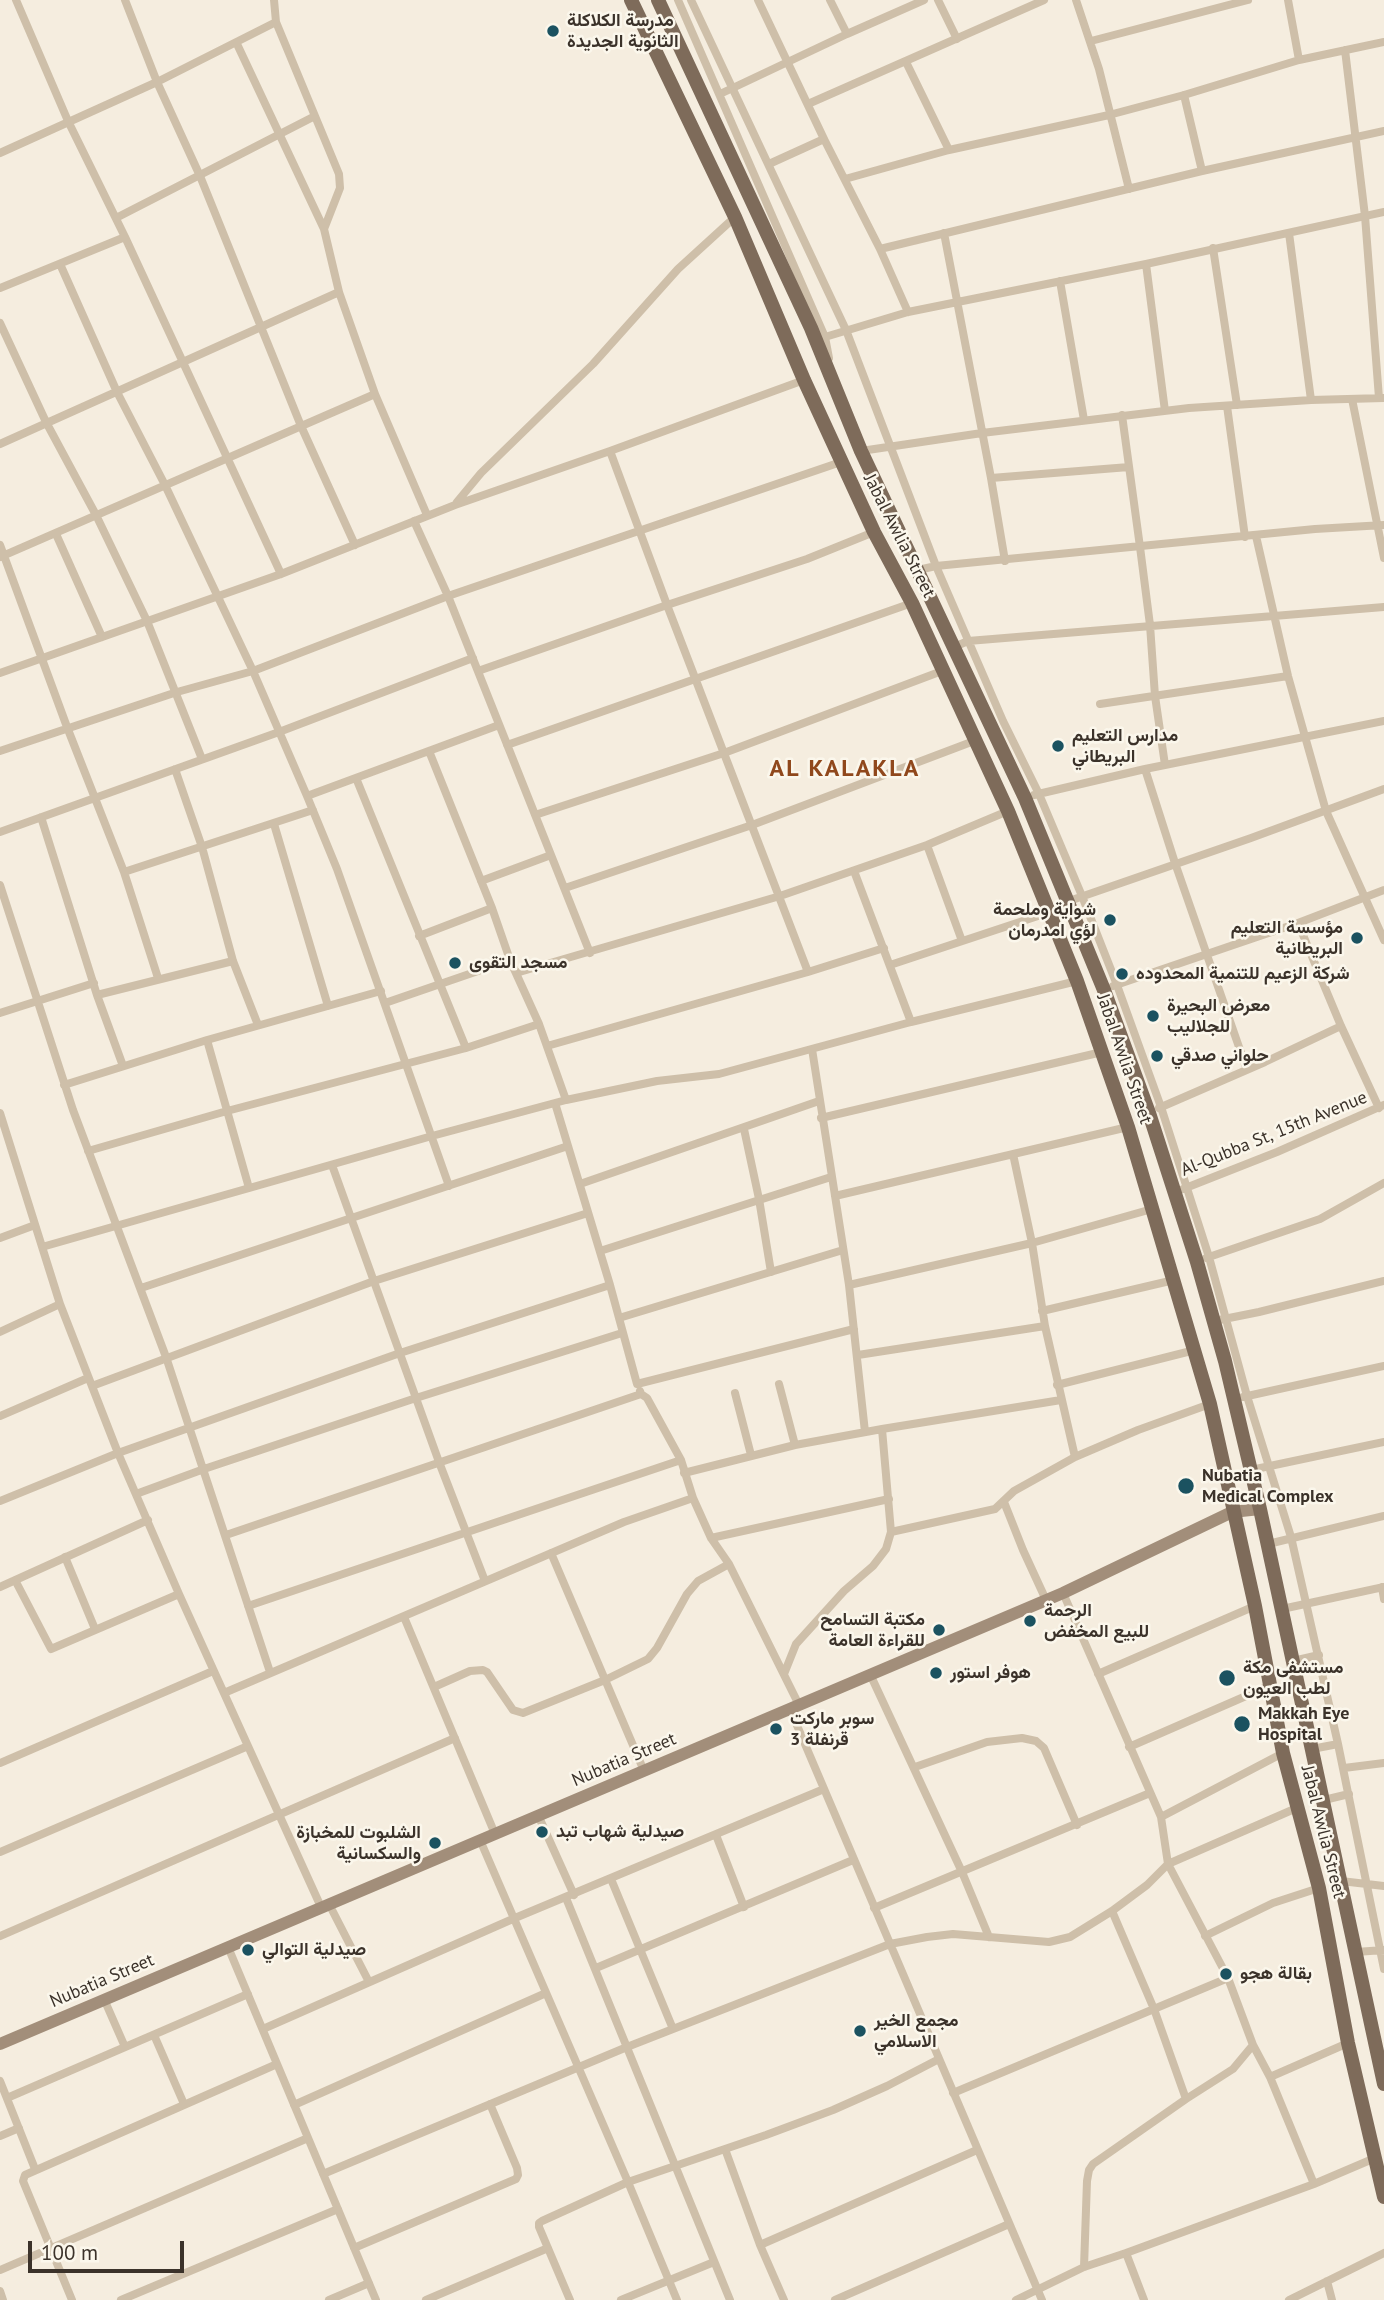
<!DOCTYPE html>
<meta charset="utf-8">
<style>
body{margin:0}
#map{position:relative;width:1384px;height:2300px;overflow:hidden;background:#f5eddf;font-family:"PT Sans",sans-serif}
canvas{display:block}
.scale{position:absolute;left:28px;top:2241px;width:156px;height:32px;box-sizing:border-box;border:4px solid #3b322a;border-top:0;padding-left:9px;font-size:21px;line-height:24px;white-space:nowrap;color:#3b322a;-webkit-text-stroke:5px #fbf7ec;paint-order:stroke}
</style>
<div id="map">
<canvas width="1384" height="2300"></canvas>
<div class="scale">100 m</div>
</div>
<script>
const context = document.querySelector('canvas').getContext('2d');
context.lineJoin = 'round';
const poly = rows => new Path2D(rows.map(r => 'M' + r).join(''));
function trace(path, color, width, dash) { context.strokeStyle = color; context.lineWidth = width; context.lineCap = dash ? 'butt' : 'round'; context.setLineDash(dash || []); context.stroke(path); }
function drawText(font, color, halo, rows, align = 'center') {
  context.font = font + ' "PT Sans",Vazirmatn,sans-serif'; context.lineWidth = 5; context.setLineDash([]); context.textBaseline = 'middle'; context.strokeStyle = halo; context.fillStyle = color; for (const [text, x, y, turn = 0] of rows) {
    context.save(); context.translate(x, y); context.rotate((+turn || 0) * Math.PI / 180); context.textAlign = isNaN(turn) ? turn : align; if (halo) context.strokeText(text, 0, 0); context.fillText(text, 0, 0); context.restore();
  }
}
trace(poly([
 [16,0,68,121,125,237,281,574],
 [125,0,157,82,200,176,301,426,355,545],
 [274,0,276,22,339,174,340,188,324,229],
 [678,0,825,337,829,358],
 [691,0,846,330,936,566,1003,721,1039,794,1082,896,1117,985,1161,1107,1209,1257,1247,1396,1291,1537,1338,1744,1384,1969],
 [758,0,824,139,880,249,908,312],
 [830,0,847,34],
 [938,0,957,39],
 [1076,0,1099,69,1129,189],
 [1288,0,1299,60],
 [1091,41,1248,0],
 [237,44,324,229,339,292,375,394,427,515],
 [1345,50,1365,216,1379,398],
 [906,62,949,150],
 [720,94,847,34,924,0],
 [1184,95,1202,171],
 [808,104,1044,0],
 [0,153,157,82,276,22],
 [769,164,824,139],
 [845,179,949,150,1109,115,1184,95,1299,60,1384,42],
 [116,218,315,116],
 [944,233,991,478,1005,561],
 [1289,233,1311,400],
 [1213,248,1237,405],
 [880,249,1202,171,1384,131],
 [60,264,117,392,165,485,253,671,307,796,337,869,449,1186],
 [1146,264,1165,411],
 [1060,281,1084,420],
 [0,288,125,237],
 [0,323,46,422,96,515,147,621,202,759],
 [825,337,908,312,1146,264,1384,212],
 [1352,399,1384,558],
 [1227,406,1245,537],
 [1122,415,1140,547,1150,625,1155,696,1165,765],
 [0,444,339,292],
 [610,451,667,605,808,972],
 [861,451,982,433,1189,408,1311,400,1384,398],
 [991,478,1129,467],
 [457,502,481,473,593,364,678,269,735,217],
 [414,521,448,596,590,953],
 [56,534,102,637],
 [1256,536,1288,676,1326,811,1384,940],
 [0,545,67,727,124,872,158,978],
 [0,557,375,394],
 [918,570,936,566,1315,529,1384,525],
 [954,647,968,641,1384,607],
 [478,671,667,605,807,559,874,532],
 [0,673,281,574,455,505,610,451,804,380],
 [1100,704,1288,676],
 [507,745,912,603],
 [0,751,177,692,253,671,448,596,841,462],
 [429,751,492,908,510,960,539,1024,566,1100],
 [175,769,202,847,233,961,258,1025],
 [1145,769,1175,863,1247,1070],
 [356,778,466,1048],
 [1034,795,1145,769,1384,721],
 [307,796,499,725],
 [535,815,724,753,942,671],
 [41,817,97,995,123,1066],
 [274,824,328,1006],
 [0,832,279,732,473,658],
 [927,845,962,941],
 [854,871,911,1022],
 [124,872,313,810],
 [481,881,551,855],
 [0,885,73,1110,166,1357,270,1672],
 [565,888,752,825,974,741],
 [1069,901,1251,838,1384,789],
 [1298,923,1341,1026,1379,1108],
 [419,936,492,908],
 [890,965,1050,912],
 [516,973,780,896,927,845,1008,811],
 [1113,986,1298,923,1384,890],
 [97,995,233,961],
 [385,1003,510,960],
 [0,1013,94,983],
 [207,1040,249,1188],
 [547,1046,808,972,884,948],
 [812,1049,849,1285,865,1432],
 [64,1085,207,1040,381,991],
 [555,1103,610,1285,637,1384,854,1329],
 [1159,1108,1265,1062,1341,1026],
 [0,1113,60,1304,118,1453,179,1594,321,1907],
 [821,1118,1102,1052],
 [744,1129,759,1199,771,1272],
 [88,1151,227,1111,466,1048,539,1024],
 [1013,1154,1032,1243,1045,1326,1075,1457],
 [332,1165,439,1462,485,1581],
 [580,1184,819,1101],
 [1183,1189,1277,1152,1384,1105],
 [835,1196,1128,1127],
 [0,1238,35,1225],
 [42,1247,432,1136,566,1100,657,1081,719,1074,911,1022,1077,981],
 [600,1251,831,1177],
 [1206,1258,1320,1219,1384,1183],
 [849,1285,1032,1243,1152,1209],
 [141,1288,568,1146],
 [1042,1311,1174,1280],
 [619,1318,843,1250],
 [1214,1321,1259,1312,1384,1281],
 [0,1332,60,1304],
 [858,1355,1045,1326],
 [779,1384,795,1445],
 [1057,1385,1195,1350],
 [92,1386,374,1281,588,1213],
 [640,1391,641,1394,647,1398,681,1460,693,1498,711,1538,729,1564,799,1705],
 [735,1393,751,1455],
 [1243,1397,1384,1366],
 [0,1416,88,1378],
 [1251,1470,1384,1442],
 [684,1473,795,1445,882,1429,1061,1400],
 [136,1494,204,1469,416,1398,622,1333],
 [0,1501,118,1453,400,1353,610,1285],
 [1004,1502,1023,1550,1046,1600],
 [891,1532,995,1509,1014,1491,1075,1457,1138,1430,1210,1404],
 [226,1535,641,1394],
 [711,1538,889,1499],
 [1268,1544,1384,1516],
 [551,1553,644,1771],
 [65,1557,95,1629],
 [15,1580,51,1649,179,1594],
 [0,1587,148,1520],
 [1382,1587,1384,1599],
 [1063,1593,1161,1817,1168,1864,1228,1978,1253,2045,1270,2077,1314,2184],
 [248,1606,681,1460],
 [1282,1609,1384,1587],
 [404,1617,495,1834],
 [1293,1661,1319,1655],
 [784,1674,796,1644,844,1591,873,1566,886,1549,891,1532,882,1429],
 [870,1674,962,1872,989,1937],
 [1098,1674,1255,1606],
 [434,1687,470,1671,483,1670,487,1672,513,1710,523,1713,605,1680,648,1659,657,1648,687,1594,698,1581,729,1564],
 [224,1693,624,1522,693,1498],
 [790,1709,1042,2300],
 [1129,1747,1269,1686],
 [1312,1749,1338,1744],
 [0,1763,213,1671],
 [915,1767,987,1742,1022,1738,1036,1741,1044,1748,1077,1825],
 [1344,1768,1384,1763],
 [1324,1800,1349,1794],
 [538,1815,574,1895],
 [1161,1817,1283,1753],
 [716,1835,744,1907],
 [480,1840,628,2182,677,2300],
 [0,1852,248,1746],
 [611,1879,673,2029],
 [1341,1881,1384,1886],
 [566,1898,730,2300],
 [329,1904,369,1982],
 [874,1908,1150,1793],
 [1112,1911,1154,2009,1186,2099],
 [0,1936,455,1738],
 [1205,1936,1273,1903,1319,1888],
 [228,1947,376,2300],
 [1356,1952,1384,1950],
 [596,1968,853,1860],
 [104,1999,125,2047],
 [263,2029,515,1918,824,1789],
 [154,2035,184,2104],
 [1270,2077,1348,2043],
 [0,2081,35,2169],
 [953,2093,1228,1978],
 [7,2098,248,1994],
 [294,2105,546,1993],
 [0,2136,19,2128],
 [725,2149,760,2245,784,2300],
 [323,2174,627,2047,890,1944,927,1937,953,1934,1049,1942,1070,1937,1112,1911,1147,1885,1168,1864,1299,1807],
 [760,2245,977,2150],
 [354,2248,516,2179,518,2175,517,2168,490,2104],
 [1126,2253,1144,2300],
 [1084,2267,1087,2181,1089,2170,1093,2164,1186,2099,1233,2069,1253,2045],
 [0,2270,308,2138],
 [1327,2281,1332,2300],
 [0,2291,3,2300],
 [72,2300,23,2181,25,2175,277,2064],
 [121,2300,338,2209],
 [329,2300,369,2283],
 [426,2300,548,2248],
 [570,2300,539,2227,539,2223,542,2221,628,2182,766,2135,833,2110,887,2086,939,2059],
 [621,2300,714,2262],
 [835,2300,1009,2224],
 [1016,2300,1084,2267,1126,2253,1314,2184,1375,2158],
 [1289,2300,1384,2253]
]), '#cebfa9', 8);
trace(poly([
 [0,2044,1063,1593,1232,1512,1260,1509]
]), '#a28e7a', 12);
trace(poly([
 [631,0,735,217,804,380,874,532,912,603,1008,811,1077,981,1128,1127,1210,1404,1255,1606,1283,1753,1319,1888,1348,2043,1384,2197],
 [658,0,811,328,861,451,1025,798,1104,990,1149,1113,1197,1262,1225,1361,1260,1509,1384,2084]
]), '#7e6b5a', 14);
for (const [x, y, r, color] of [
 [553,31,7,"#1b5260"],
 [1058,746,7,"#1b5260"],
 [1110,920,7,"#1b5260"],
 [1357,938,7,"#1b5260"],
 [455,963,7,"#1b5260"],
 [1122,974,7,"#1b5260"],
 [1153,1016,7,"#1b5260"],
 [1157,1056,7,"#1b5260"],
 [1186,1486,9,"#1b5260"],
 [1030,1621,7,"#1b5260"],
 [939,1630,7,"#1b5260"],
 [936,1673,7,"#1b5260"],
 [1227,1678,9,"#1b5260"],
 [1242,1724,9,"#1b5260"],
 [776,1729,7,"#1b5260"],
 [542,1832,7,"#1b5260"],
 [435,1843,7,"#1b5260"],
 [248,1950,7,"#1b5260"],
 [1226,1974,7,"#1b5260"],
 [860,2031,7,"#1b5260"]
]) { const dot = new Path2D(); dot.arc(x, y, r, 0, 2 * Math.PI); context.fillStyle = color; context.fill(dot); trace(dot, '#fbf7ec', 2.5); }
drawText('bold 18px', '#3b322a', '#fbf7ec', [
 ["مدرسة الكلاكلة",567,21],
 ["الثانوية الجديدة",567,42],
 ["مدارس التعليم",1072,736],
 ["البريطاني",1072,757],
 ["شواية وملحمة",1096,910,"right"],
 ["لؤي امدرمان",1096,931,"right"],
 ["مؤسسة التعليم",1343,928,"right"],
 ["البريطانية",1343,949,"right"],
 ["مسجد التقوى",469,963],
 ["شركة الزعيم للتنمية المحدوده",1136,974],
 ["معرض البحيرة",1167,1006],
 ["للجلاليب",1167,1027],
 ["حلواني صدقي",1171,1056],
 ["Nubatia",1202,1476],
 ["Medical Complex",1202,1497],
 ["الرحمة",1044,1611],
 ["للبيع المخفض",1044,1632],
 ["مكتبة التسامح",925,1620,"right"],
 ["للقراءة العامة",925,1641,"right"],
 ["مستشفى مكة",1243,1668],
 ["لطب العيون",1243,1689],
 ["هوفر استور",950,1673],
 ["Makkah Eye",1258,1714],
 ["Hospital",1258,1735],
 ["سوبر ماركت",790,1719],
 ["قرنفلة 3",790,1740],
 ["صيدلية شهاب تبد",556,1832],
 ["الشلبوت للمخبازة",421,1833,"right"],
 ["والسكسانية",421,1854,"right"],
 ["صيدلية التوالي",262,1950],
 ["بقالة هجو",1240,1974],
 ["مجمع الخير",874,2021],
 ["الاسلامي",874,2042]
], 'left');
drawText('18px', '#3b322a', '#fbf7ec', [
 ["Jabal Awlia Street",899,536,63],
 ["Jabal Awlia Street",1124,1059,71],
 ["Al-Qubba St, 15th Avenue",1274,1134,-22],
 ["Nubatia Street",624,1760,-23],
 ["Jabal Awlia Street",1323,1832,76],
 ["Nubatia Street",102,1981,-23]
]);
context.letterSpacing = '2px';
drawText('bold 24px', '#90481c', '#fbf7ec', [
 ["AL KALAKLA",845,769]
]);
context.letterSpacing = '0px';
</script>
